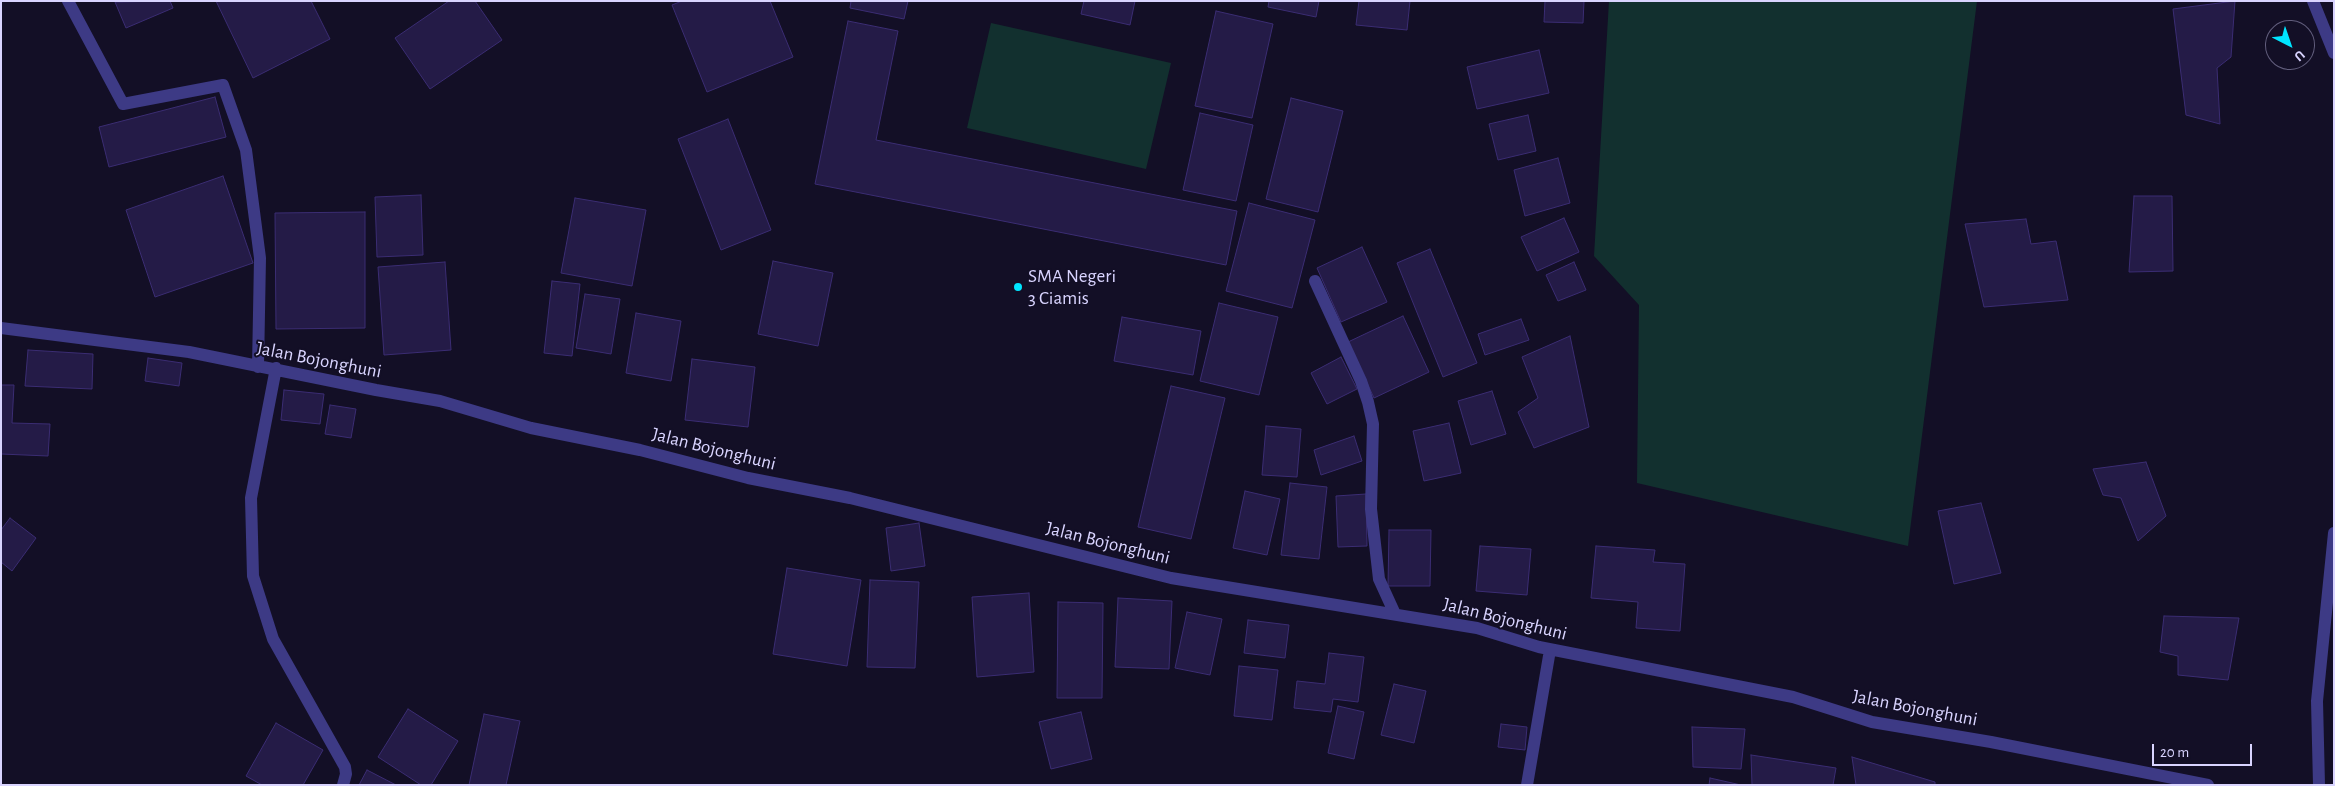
<!DOCTYPE html>
<style>
body{margin:0}
#map{position:relative;width:2335px;height:786px;overflow:hidden;background:#130f26;font-family:"Alegreya Sans",sans-serif}
canvas{display:block}
.frame{position:absolute;inset:0;border:2px solid #d9d4ff;pointer-events:none}
.north{position:absolute;left:2265px;top:20px;width:50px;height:50px;box-sizing:border-box;background:#130f26;border:1px solid #625e7d;border-radius:50%;rotate:139deg;font-size:14px;font-weight:700;line-height:20px;text-align:center;color:#d9d4ff}
.north::after{content:'';display:block;margin:auto;width:18px;height:22px;background:#00e5ff;clip-path:polygon(50% 0,100% 100%,50% 72%,0 100%)}
.scale{position:absolute;left:2152px;top:744px;width:100px;height:22px;box-sizing:border-box;border:2px solid #d9d4ff;border-top:0;padding-left:6px;font-size:15px;line-height:18px;white-space:nowrap;color:#d9d4ff;-webkit-text-stroke:4px #130f26;paint-order:stroke}
</style>
<div id="map">
<canvas width="2335" height="786"></canvas>
<div class="frame"></div>
<div class="north">U</div>
<div class="scale">20 m</div>
</div>
<script>
const context = document.querySelector('canvas').getContext('2d');
context.lineJoin = 'round';
function paint(path, color) { context.fillStyle = color; context.fill(path, 'evenodd'); }
const poly = rows => new Path2D(rows.map(r => 'M' + r).join(''));
function trace(path, color, width, dash) { context.strokeStyle = color; context.lineWidth = width; context.lineCap = dash ? 'butt' : 'round'; context.setLineDash(dash || []); context.stroke(path); }
function drawText(font, color, halo, rows, align = 'center') {
  context.font = font + ' "Alegreya Sans",sans-serif'; context.lineWidth = 4; context.setLineDash([]); context.textBaseline = 'middle'; context.strokeStyle = halo; context.fillStyle = color; for (const [text, x, y, turn = 0] of rows) {
    context.save(); context.translate(x, y); context.rotate((+turn || 0) * Math.PI / 180); context.textAlign = isNaN(turn) ? turn : align; if (halo) context.strokeText(text, 0, 0); context.fillText(text, 0, 0); context.restore();
  }
}
paint(poly([
 [1609,1,1977,1,1908,546,1637,483,1639,305,1594,256],
 [991,23,1171,63,1146,169,967,128]
]), '#12302f');
const building = poly([
 [170,1,173,8,126,28,115,2,170,1],
 [216,1,311,1,330,39,253,78,216,1],
 [449,1,475,1,502,40,430,89,395,38,449,1],
 [682,1,770,1,793,57,707,92,672,5,682,1],
 [851,1,908,1,904,19,850,8,851,1],
 [1084,1,1135,1,1130,25,1081,14,1084,1],
 [1269,1,1319,1,1316,17,1268,7,1269,1],
 [1359,1,1410,1,1407,30,1356,25,1359,1],
 [1545,1,1584,1,1583,23,1544,22,1545,1],
 [2235,1,2231,57,2217,68,2220,124,2186,115,2173,9,2235,1],
 [1216,11,1273,24,1252,118,1195,106,1216,11],
 [848,21,898,31,876,140,1237,211,1226,265,815,184,848,21],
 [1539,50,1549,93,1477,109,1467,67,1539,50],
 [215,97,226,137,109,167,99,127,215,97],
 [1291,98,1343,111,1318,212,1266,199,1291,98],
 [1200,113,1253,125,1236,201,1183,190,1200,113],
 [1528,115,1536,151,1498,160,1489,124,1528,115],
 [728,119,771,230,721,250,678,139,728,119],
 [1558,158,1570,203,1525,216,1514,170,1558,158],
 [223,176,253,263,155,297,126,210,223,176],
 [421,195,423,255,377,257,375,197,421,195],
 [2134,196,2172,196,2173,271,2129,272,2134,196],
 [575,198,646,210,632,286,561,273,575,198],
 [1249,203,1315,220,1292,308,1226,291,1249,203],
 [365,212,365,328,276,329,275,213,365,212],
 [1564,218,1579,252,1537,271,1521,237,1564,218],
 [2026,219,2031,244,2056,241,2068,300,1984,307,1965,224,2026,219],
 [1362,247,1387,302,1341,322,1317,268,1362,247],
 [1430,249,1477,363,1443,377,1397,263,1430,249],
 [773,261,833,273,818,346,758,334,773,261],
 [445,262,451,350,384,355,378,267,445,262],
 [1574,262,1586,290,1558,301,1546,275,1574,262],
 [552,281,580,284,572,356,544,353,552,281],
 [585,294,620,299,611,354,576,348,585,294],
 [1219,303,1278,317,1259,395,1200,381,1219,303],
 [636,313,681,321,671,381,626,373,636,313],
 [1403,316,1429,372,1374,398,1348,342,1403,316],
 [1122,317,1201,331,1193,375,1114,361,1122,317],
 [1521,319,1529,340,1485,355,1478,334,1521,319],
 [1570,336,1589,427,1534,448,1518,412,1538,398,1522,357,1570,336],
 [28,350,93,354,92,389,25,386,28,350],
 [1341,357,1357,389,1327,404,1311,373,1341,357],
 [148,358,182,363,179,386,145,381,148,358],
 [692,359,755,367,748,427,685,420,692,359],
 [1,385,14,385,12,423,50,424,48,456,1,454,1,385],
 [1171,386,1225,398,1191,539,1138,527,1171,386],
 [284,390,324,394,320,424,281,420,284,390],
 [1492,391,1506,434,1471,445,1458,401,1492,391],
 [330,405,356,409,351,438,325,434,330,405],
 [1449,423,1461,473,1424,481,1413,431,1449,423],
 [1266,426,1301,429,1297,477,1262,475,1266,426],
 [1354,436,1362,461,1321,475,1314,450,1354,436],
 [2146,462,2166,516,2138,541,2121,498,2103,495,2093,469,2146,462],
 [1290,483,1327,487,1319,559,1281,555,1290,483],
 [1245,491,1280,499,1267,555,1233,548,1245,491],
 [1366,494,1367,546,1338,547,1336,496,1366,494],
 [1981,503,2001,573,1954,584,1938,511,1981,503],
 [10,518,36,538,12,571,1,562,1,530,10,518],
 [919,523,925,566,891,571,886,528,919,523],
 [1389,530,1431,530,1430,586,1388,586,1389,530],
 [1480,546,1531,549,1527,595,1476,591,1480,546],
 [1596,546,1655,550,1653,562,1685,564,1680,631,1636,628,1638,602,1591,598,1596,546],
 [787,568,861,580,847,666,773,654,787,568],
 [870,580,919,582,915,668,867,667,870,580],
 [1029,593,1034,672,977,677,972,597,1029,593],
 [1118,598,1172,601,1169,669,1115,667,1118,598],
 [1058,602,1103,603,1102,698,1057,698,1058,602],
 [1187,612,1222,619,1210,675,1175,668,1187,612],
 [2164,616,2239,618,2228,680,2178,675,2178,656,2160,652,2164,616],
 [1248,620,1289,625,1285,658,1244,653,1248,620],
 [1329,653,1364,657,1358,702,1333,699,1331,712,1294,708,1297,681,1325,684,1329,653],
 [1239,666,1278,670,1272,720,1234,716,1239,666],
 [1394,684,1426,691,1414,743,1381,735,1394,684],
 [1338,706,1364,712,1354,759,1328,753,1338,706],
 [408,709,458,741,431,785,421,785,378,757,408,709],
 [1081,712,1092,759,1051,769,1039,722,1081,712],
 [484,714,520,721,506,785,469,785,484,714],
 [276,723,323,750,303,785,262,785,246,776,276,723],
 [1501,724,1527,727,1525,750,1498,747,1501,724],
 [1692,727,1745,729,1741,769,1693,767,1692,727],
 [1751,755,1836,768,1833,785,1752,785,1751,755],
 [1852,757,1935,782,1935,785,1856,785,1852,757],
 [367,770,396,785,359,785,367,770],
 [1710,778,1741,785,1709,785,1710,778]
]);
paint(building, '#241b47');
trace(building, '#3b2d73', 1);
trace(poly([
 [68,1,123,104,223,85,246,150,260,258,258,367],
 [2313,1,2334,53],
 [1315,281,1361,381,1368,402,1373,424,1371,509,1379,579,1395,614],
 [1,328,189,352,376,390,440,401,531,428,640,450,748,478,850,498,1171,578,1477,628,1539,647,1793,697,1872,722,1991,742,2208,785],
 [276,368,251,498,253,576,273,639,345,767,346,774,343,785],
 [1527,785,1550,650],
 [2319,785,2317,701,2334,533]
]), '#3d3a85', 12);
for (const [x, y, r, color] of [
 [1018,287,5,"#00e5ff"]
]) { const dot = new Path2D(); dot.arc(x, y, r, 0, 2 * Math.PI); context.fillStyle = color; context.fill(dot); trace(dot, '#130f26', 2); }
drawText('19px', '#d9d4ff', '#130f26', [
 ["SMA Negeri",1028,276],
 ["3 Ciamis",1028,298]
], 'left');
drawText('19px', '#d9d4ff', '#130f26', [
 ["Jalan Bojonghuni",319,360,11],
 ["Jalan Bojonghuni",714,449,14],
 ["Jalan Bojonghuni",1108,543,14],
 ["Jalan Bojonghuni",1505,619,14],
 ["Jalan Bojonghuni",1915,708,11]
]);
</script>
